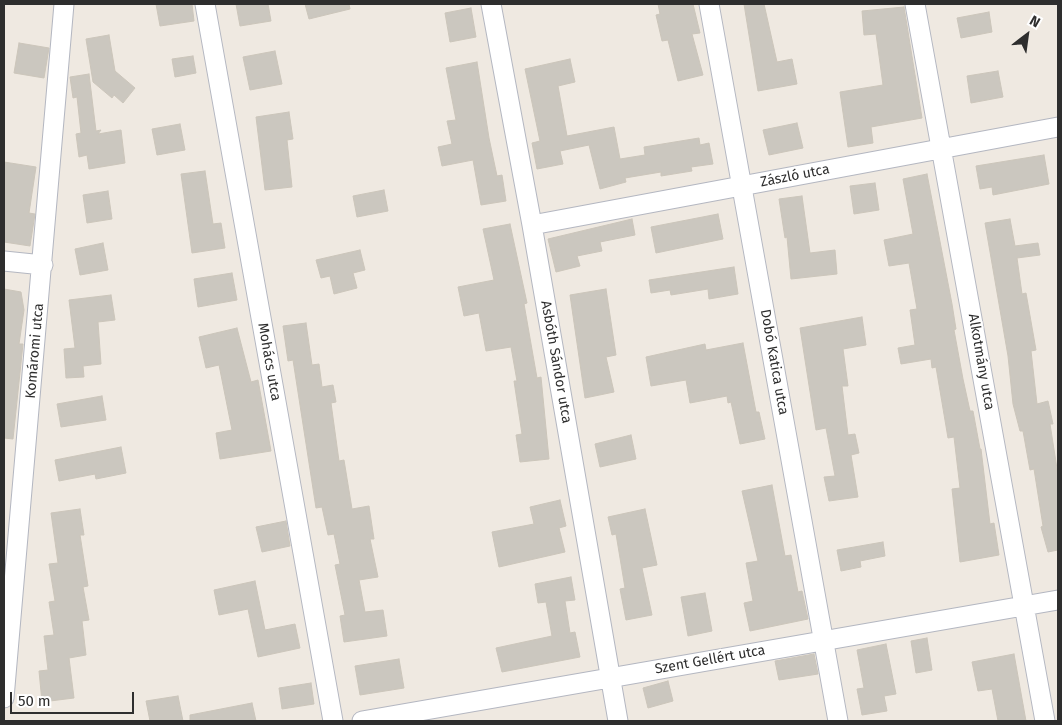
<!DOCTYPE html>
<meta charset="utf-8">
<style>
body{margin:0}
#map{position:relative;width:1062px;height:725px;overflow:hidden;background:#efe9e1;font-family:"Fira Sans",sans-serif}
canvas{display:block}
.frame{position:absolute;inset:0;border:5px solid #2e2e2e;pointer-events:none}
.north{position:absolute;left:1002px;top:10px;width:50px;height:50px;-webkit-text-stroke:4px #fff;paint-order:stroke;rotate:30deg;font-size:14px;font-weight:700;line-height:20px;text-align:center;color:#2e2e2e}
.north::after{content:'';display:block;margin:auto;width:18px;height:22px;background:#2e2e2e;clip-path:polygon(50% 0,100% 100%,50% 72%,0 100%)}
.scale{position:absolute;left:10px;top:692px;width:124px;height:22px;box-sizing:border-box;border:2px solid #2e2e2e;border-top:0;padding-left:6px;font-size:15px;line-height:18px;white-space:nowrap;color:#2e2e2e;-webkit-text-stroke:4px #fff;paint-order:stroke}
</style>
<div id="map">
<canvas width="1062" height="725"></canvas>
<div class="frame"></div>
<div class="north">N</div>
<div class="scale">50 m</div>
</div>
<script>
const context = document.querySelector('canvas').getContext('2d');
context.lineJoin = 'round';
function paint(path, color) { context.fillStyle = color; context.fill(path, 'evenodd'); }
const poly = rows => new Path2D(rows.map(r => 'M' + r).join(''));
function trace(path, color, width, dash) { context.strokeStyle = color; context.lineWidth = width; context.lineCap = dash ? 'butt' : 'round'; context.setLineDash(dash || []); context.stroke(path); }
function drawText(font, color, halo, rows, align = 'center') {
  context.font = font + ' "Fira Sans",sans-serif'; context.lineWidth = 4; context.setLineDash([]); context.textBaseline = 'middle'; context.strokeStyle = halo; context.fillStyle = color; for (const [text, x, y, turn = 0] of rows) {
    context.save(); context.translate(x, y); context.rotate((+turn || 0) * Math.PI / 180); context.textAlign = isNaN(turn) ? turn : align; if (halo) context.strokeText(text, 0, 0); context.fillText(text, 0, 0); context.restore();
  }
}
const building = poly([
 [156,4,192,4,194,21,160,26,156,4],
 [236,4,268,4,271,21,240,26,236,4],
 [305,4,349,4,350,9,309,19,305,4],
 [658,4,693,4,700,33,692,34,703,75,678,81,668,40,662,41,656,15,660,14,658,4],
 [744,4,764,4,777,62,792,59,797,84,758,91,744,4],
 [904,7,922,118,871,127,873,143,848,147,840,92,883,85,876,34,864,35,862,11,904,7],
 [471,8,476,37,450,42,445,13,471,8],
 [989,12,992,32,961,38,957,18,989,12],
 [109,35,115,71,135,88,123,103,114,95,112,98,93,82,86,39,109,35],
 [19,43,49,48,44,78,14,73,19,43],
 [275,51,282,84,250,90,243,57,275,51],
 [193,56,196,73,175,77,172,59,193,56],
 [570,59,575,82,558,86,567,136,614,127,620,159,645,155,644,147,699,138,700,145,709,143,713,164,691,167,692,171,661,176,661,172,625,178,626,182,600,189,589,145,560,151,563,164,537,169,532,143,540,141,525,69,570,59],
 [477,62,489,138,497,176,502,175,506,201,481,205,473,160,442,166,438,147,452,144,447,121,456,120,446,68,477,62],
 [998,71,1003,97,971,103,967,76,998,71],
 [89,74,96,131,101,130,98,134,121,130,125,163,89,169,87,155,79,157,76,134,81,133,77,97,73,98,70,77,89,74],
 [289,112,293,139,287,140,292,187,265,190,256,117,289,112],
 [797,123,803,148,769,155,763,130,797,123],
 [180,124,185,150,157,155,152,129,180,124],
 [1044,155,1049,184,993,195,992,187,980,189,976,166,1044,155],
 [4,162,36,167,29,213,35,214,30,246,4,242,4,162],
 [205,171,213,224,221,223,225,248,192,253,181,174,205,171],
 [927,174,952,304,956,329,954,330,963,379,970,411,973,411,980,449,981,449,990,524,994,523,999,555,960,562,952,489,960,488,954,437,948,438,936,367,932,368,931,359,901,364,898,348,915,345,910,310,917,309,909,263,889,266,884,240,913,234,903,179,927,174],
 [875,183,879,210,854,214,850,186,875,183],
 [384,190,388,211,357,217,353,196,384,190],
 [108,191,112,219,87,223,83,195,108,191],
 [802,196,810,253,835,250,837,274,791,279,787,237,785,238,779,199,802,196],
 [718,214,723,239,656,253,651,227,718,214],
 [632,219,635,235,600,242,602,251,577,256,580,266,556,272,548,239,632,219],
 [1010,219,1015,246,1038,243,1040,255,1017,258,1022,294,1026,293,1036,350,1031,351,1037,404,1048,401,1053,424,1050,424,1058,475,1058,550,1048,552,1041,527,1043,526,1034,469,1030,470,1023,431,1020,431,1013,404,1008,356,985,223,1010,219],
 [510,224,527,303,524,304,537,378,541,377,549,459,520,462,516,435,522,434,514,381,517,381,511,347,486,351,479,313,464,316,458,287,494,280,483,229,510,224],
 [103,243,108,270,80,275,75,249,103,243],
 [360,250,365,270,353,273,357,288,334,294,330,276,321,278,316,260,360,250],
 [734,267,738,294,709,299,708,289,671,295,670,290,651,293,649,280,734,267],
 [232,273,237,300,198,307,194,279,232,273],
 [4,289,21,292,24,310,19,344,23,344,13,439,4,438,4,289],
 [606,289,616,355,606,357,614,392,585,398,570,295,606,289],
 [111,295,115,320,98,322,101,364,83,366,84,377,66,378,64,349,75,348,69,300,111,295],
 [862,317,866,345,843,349,848,386,842,386,848,435,855,434,859,453,851,455,858,497,829,501,824,477,835,476,826,428,816,430,800,328,862,317],
 [306,323,312,365,319,364,322,387,333,385,336,402,331,403,339,461,344,460,352,509,369,506,374,539,370,539,378,577,359,580,365,612,383,610,387,636,344,642,340,616,345,615,335,565,340,564,334,534,328,535,322,507,316,508,293,360,288,361,283,326,306,323],
 [237,328,251,382,258,380,271,451,220,459,216,433,232,430,219,365,206,368,199,337,237,328],
 [743,343,756,412,759,412,765,439,740,444,731,402,728,403,727,396,690,403,686,380,651,386,646,357,705,344,706,350,743,343],
 [102,396,106,420,61,427,57,404,102,396],
 [631,435,636,459,600,467,595,444,631,435],
 [121,447,126,473,96,479,95,474,59,481,55,460,121,447],
 [772,485,785,556,791,555,798,592,802,591,808,619,750,631,744,603,753,601,746,563,758,561,742,491,772,485],
 [560,500,566,526,559,528,565,552,499,567,492,532,534,524,530,507,560,500],
 [80,509,84,535,80,535,88,586,83,587,89,620,82,621,86,655,69,658,74,698,42,702,39,671,48,670,44,636,54,635,49,602,55,601,49,564,58,563,51,513,80,509],
 [645,509,657,565,642,568,652,615,626,620,620,589,625,588,616,534,612,535,608,517,645,509],
 [286,521,290,546,262,552,256,527,286,521],
 [883,542,885,556,860,561,861,567,841,571,837,550,883,542],
 [571,577,575,600,565,601,570,633,575,632,580,657,502,672,496,648,552,636,546,602,538,603,535,584,571,577],
 [255,581,265,630,295,624,300,648,258,657,248,609,219,615,214,590,255,581],
 [705,593,712,631,688,636,681,597,705,593],
 [927,638,932,670,916,673,911,641,927,638],
 [886,644,896,694,884,696,887,711,862,715,857,689,864,688,857,650,886,644],
 [814,654,818,674,779,680,775,661,814,654],
 [1014,654,1026,721,998,721,992,689,978,691,972,662,1014,654],
 [399,659,404,688,360,695,355,666,399,659],
 [668,681,673,701,648,708,643,688,668,681],
 [311,683,314,704,282,709,279,688,311,683],
 [178,696,183,721,150,721,146,701,178,696],
 [252,703,256,721,190,721,190,715,252,703]
]);
paint(building, '#cbc7bf');
trace(building, '#cbc5ba', 1);
const minor = poly([
 [205,4,333,721],
 [491,4,532,225,618,721],
 [709,4,838,721],
 [915,4,1045,721],
 [532,225,1058,127],
 [4,261,43,265],
 [4,698,64,4],
 [362,721,1058,600]
]);
trace(minor, '#b4b7c1', 21);
trace(minor, '#fff', 19);
drawText('14px', '#2e2e2e', '#fff', [
 ["Zászló utca",795,176,-11],
 ["Komáromi utca",35,351,-85],
 ["Mohács utca",269,362,80],
 ["Asbóth Sándor utca",556,362,80],
 ["Dobó Katica utca",774,362,80],
 ["Alkotmány utca",981,362,80],
 ["Szent Gellért utca",710,660,-10]
]);
</script>
